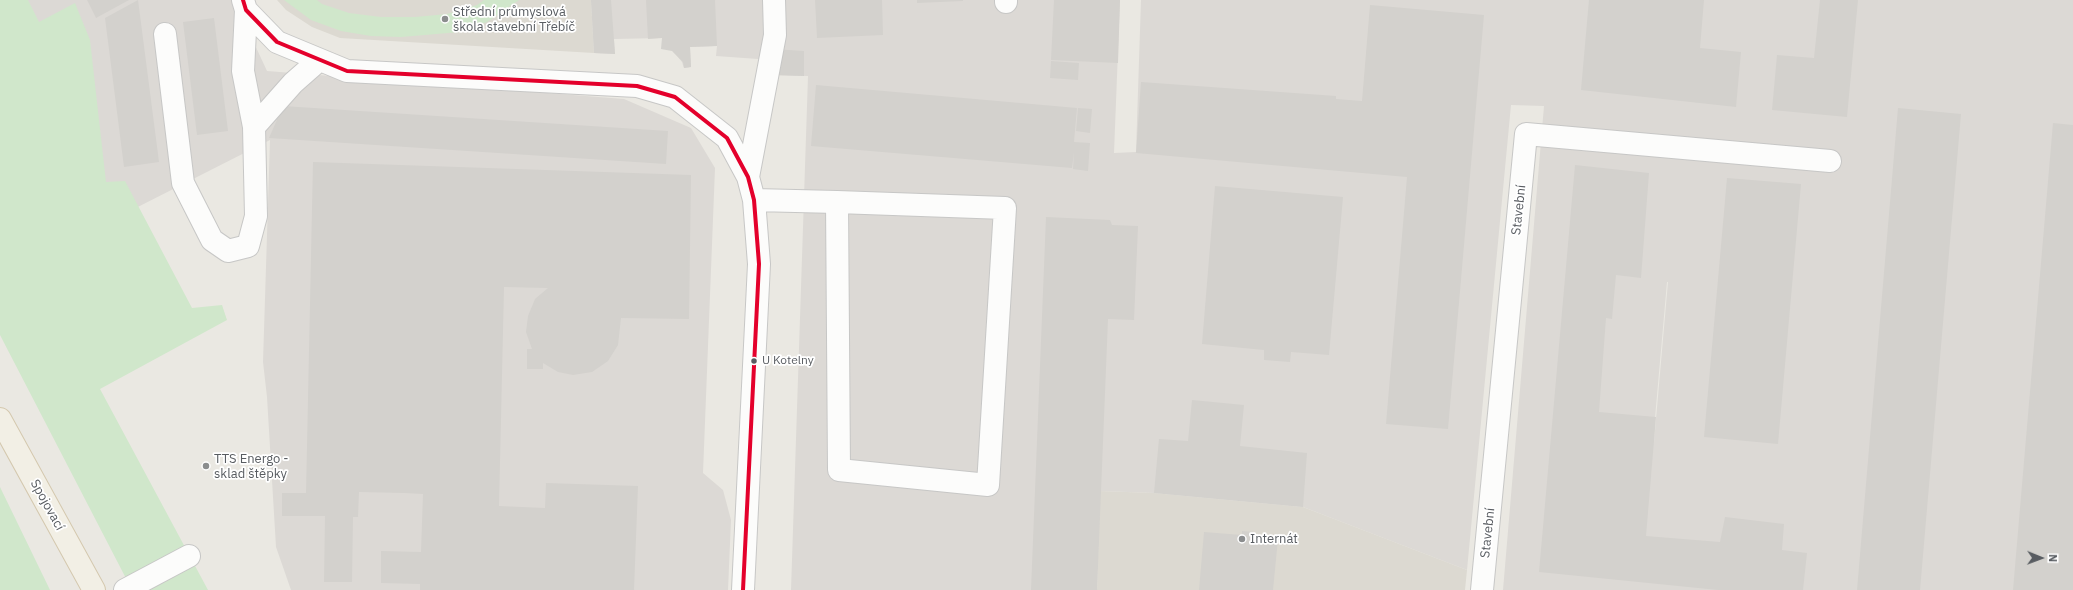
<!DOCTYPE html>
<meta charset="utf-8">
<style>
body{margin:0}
#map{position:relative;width:2073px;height:590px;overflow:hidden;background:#eae8e2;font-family:"IBM Plex Sans",sans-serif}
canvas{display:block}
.north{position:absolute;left:2021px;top:538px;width:40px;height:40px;-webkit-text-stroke:3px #fff;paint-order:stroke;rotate:91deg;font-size:11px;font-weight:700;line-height:16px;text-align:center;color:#585c61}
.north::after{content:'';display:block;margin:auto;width:14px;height:18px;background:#585c61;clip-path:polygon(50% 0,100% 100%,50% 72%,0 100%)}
</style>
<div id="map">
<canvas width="2073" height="590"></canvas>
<div class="north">N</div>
</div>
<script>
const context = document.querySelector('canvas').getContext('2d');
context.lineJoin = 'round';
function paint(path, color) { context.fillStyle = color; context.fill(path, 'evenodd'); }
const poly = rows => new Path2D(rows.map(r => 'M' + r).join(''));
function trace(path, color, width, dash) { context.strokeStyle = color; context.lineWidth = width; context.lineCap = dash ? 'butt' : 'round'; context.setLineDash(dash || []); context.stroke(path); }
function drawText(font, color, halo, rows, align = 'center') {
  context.font = font + ' "IBM Plex Sans",sans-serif'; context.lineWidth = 3.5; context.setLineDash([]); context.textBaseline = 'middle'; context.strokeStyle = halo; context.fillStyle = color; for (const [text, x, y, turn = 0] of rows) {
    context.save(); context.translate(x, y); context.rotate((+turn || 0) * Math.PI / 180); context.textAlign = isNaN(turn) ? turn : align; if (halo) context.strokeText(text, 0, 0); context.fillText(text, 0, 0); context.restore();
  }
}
paint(poly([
 [17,0,234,0,267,71,624,99,691,128,715,168,703,473,723,490,731,520,728,590,291,590,276,547,267,397,263,362,270,140,120,216],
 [591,0,1120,0,1114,153,1136,152,1141,0,2073,0,2073,590,1503,590,1544,106,1511,105,1467,570,1303,507,1154,493,1101,491,1097,590,791,590,808,76,772,75,772,60,716,56,717,46,690,47,691,67,684,68,682,62,662,38,614,39,615,54,594,53],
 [1667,282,1668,282,1654,442,1655,418]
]), '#dcd9d5');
paint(poly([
 [277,0,591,0,594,53,340,38,312,27,286,10],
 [1100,491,1154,493,1303,507,1467,570,1465,590,1097,590]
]), '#dcd9d1');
paint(poly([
 [0,0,28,0,39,22,75,3,90,40,106,182,125,181,192,308,222,305,227,320,100,389,208,590,132,590,0,335],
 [284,0,317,0,322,4,349,13,381,17,415,17,447,14,477,5,484,0,519,0,487,22,460,32,401,37,371,36,341,31,311,20],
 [0,487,50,590,0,590]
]), '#d0e7cb');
paint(poly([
 [87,0,129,0,96,18],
 [138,0,159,162,124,167,105,18],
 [591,0,611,0,615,54,594,53],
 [646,0,715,0,717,46,690,47,691,67,684,68,683,62,672,51,661,49,662,38,648,39],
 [815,0,882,0,883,35,817,38],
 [917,0,963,0,963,1,917,3],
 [1054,0,1120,0,1118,63,1051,60],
 [1589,0,1704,0,1700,48,1741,52,1736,107,1581,90],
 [1820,0,1858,0,1847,117,1772,110,1777,55,1814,58],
 [1370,5,1484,15,1448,429,1386,424,1407,177,1136,153,1141,82,1336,96,1336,99,1362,101],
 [214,18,228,131,197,135,183,22],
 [773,49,804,51,804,76,772,75],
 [1051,61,1079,63,1078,80,1050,78],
 [816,85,1077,108,1074,142,1090,143,1088,171,1073,169,1074,152,1072,168,811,146],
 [283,106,668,131,666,164,269,138],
 [1078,108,1092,109,1090,133,1076,131],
 [1898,108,1961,114,1920,590,1857,590],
 [2053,123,2073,125,2073,590,2013,590],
 [313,162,691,175,689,319,621,318,618,345,608,361,592,372,573,375,558,372,543,363,543,369,527,369,527,349,532,349,526,332,528,316,535,299,548,288,504,287,499,506,545,508,546,483,638,486,634,590,420,590,420,584,381,583,381,551,421,552,423,494,404,493,359,492,358,517,353,517,352,582,324,582,325,516,282,516,282,493,306,493],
 [1575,165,1649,173,1641,278,1616,275,1612,319,1606,318,1599,412,1656,417,1646,536,1720,542,1725,517,1784,524,1782,550,1807,553,1803,590,1718,590,1539,572],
 [1727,178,1801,184,1778,444,1704,437],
 [1215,186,1343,197,1329,355,1291,352,1290,362,1264,360,1264,350,1202,344],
 [1046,217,1110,220,1112,225,1138,226,1134,320,1108,319,1097,590,1031,590],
 [1192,400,1244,405,1240,446,1307,453,1303,507,1154,493,1159,439,1188,441],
 [1242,531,1254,532,1254,537,1278,539,1273,590,1199,590,1204,532,1242,535]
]), '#d3d1cd');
const minor = poly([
 [243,0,246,10,277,42,347,71,637,86,675,97,727,138,748,177,754,200,759,264,743,590],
 [1006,2,1006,0],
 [165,34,183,183,212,240,228,251,248,246,256,216,254,127,243,71,246,10],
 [254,127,293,83,318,61],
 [748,177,775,35,774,0],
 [754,200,837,202,1005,208,988,485,839,470,837,202],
 [125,590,189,556],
 [1482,590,1526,134,1830,161]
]);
const major = poly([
 [0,419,94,590]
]);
trace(minor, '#c7c7c6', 24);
trace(major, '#d4c8ae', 24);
trace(minor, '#fcfcfb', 22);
trace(major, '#f2efe5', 22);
trace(poly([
 [243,0,246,10,277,42,347,71,637,86,675,97,727,138,748,177,754,200,759,264,743,590]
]), '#e4002b', 4);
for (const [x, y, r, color] of [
 [445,19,4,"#8b8d8e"],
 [754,361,3.5,"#585c61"],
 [206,466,4,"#8b8d8e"],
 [1242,539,4,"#8b8d8e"]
]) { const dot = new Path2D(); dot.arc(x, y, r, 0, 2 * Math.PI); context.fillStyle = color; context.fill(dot); trace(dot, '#fff', 1.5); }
drawText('12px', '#585c61', '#fff', [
 ["U Kotelny",762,361]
], 'left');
drawText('13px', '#585c61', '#fff', [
 ["Střední průmyslová",453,12],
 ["škola stavební Třebíč",453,27],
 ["TTS Energo -",214,459],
 ["sklad štěpky",214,474],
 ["Internát",1250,539]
], 'left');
drawText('13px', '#585c61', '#fff', [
 ["Stavební",1519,210,-84],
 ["Spojovací",47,505,61],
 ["Stavební",1488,533,-84]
]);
</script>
